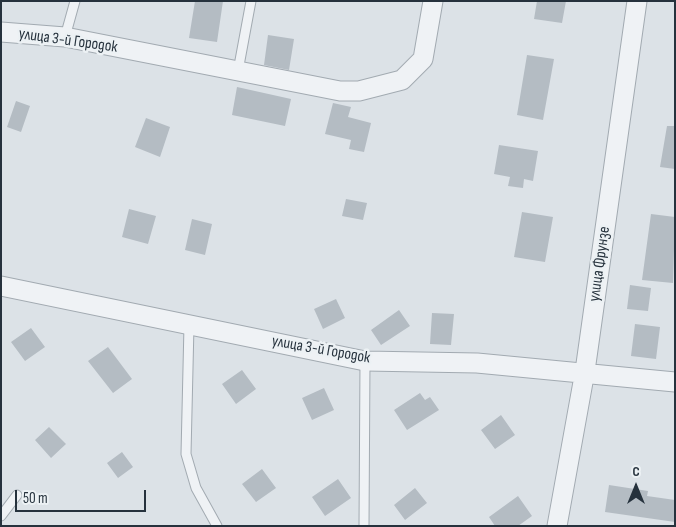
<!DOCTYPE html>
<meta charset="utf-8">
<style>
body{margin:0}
#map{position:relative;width:676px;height:527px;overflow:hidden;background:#dce2e7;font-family:"Sofia Sans Condensed",sans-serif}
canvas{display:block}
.frame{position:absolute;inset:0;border:2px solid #26323d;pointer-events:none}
.north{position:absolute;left:611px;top:462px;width:50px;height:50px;-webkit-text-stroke:4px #ecf1f4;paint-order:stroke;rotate:0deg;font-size:14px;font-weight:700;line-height:20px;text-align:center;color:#26323d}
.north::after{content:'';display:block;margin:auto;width:18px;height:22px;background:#26323d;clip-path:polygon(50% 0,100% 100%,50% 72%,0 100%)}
.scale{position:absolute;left:15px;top:490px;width:131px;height:22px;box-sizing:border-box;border:2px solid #26323d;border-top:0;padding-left:6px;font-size:15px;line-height:18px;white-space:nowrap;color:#26323d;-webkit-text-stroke:4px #ecf1f4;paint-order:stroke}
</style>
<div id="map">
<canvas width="676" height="527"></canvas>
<div class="frame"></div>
<div class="north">С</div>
<div class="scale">50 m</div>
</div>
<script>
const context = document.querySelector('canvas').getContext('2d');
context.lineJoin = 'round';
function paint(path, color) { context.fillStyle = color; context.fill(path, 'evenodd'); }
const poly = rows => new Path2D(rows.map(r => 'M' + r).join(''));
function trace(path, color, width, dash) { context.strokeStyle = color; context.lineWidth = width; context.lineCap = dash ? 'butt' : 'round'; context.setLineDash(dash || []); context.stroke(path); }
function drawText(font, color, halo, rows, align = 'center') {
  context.font = font + ' "Sofia Sans Condensed",sans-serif'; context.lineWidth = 5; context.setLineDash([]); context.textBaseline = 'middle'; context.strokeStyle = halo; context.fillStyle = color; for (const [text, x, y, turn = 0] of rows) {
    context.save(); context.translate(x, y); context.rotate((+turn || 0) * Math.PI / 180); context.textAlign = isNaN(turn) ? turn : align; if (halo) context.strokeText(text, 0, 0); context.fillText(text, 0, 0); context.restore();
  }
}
paint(poly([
 [195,1,223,1,217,42,189,38],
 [537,1,566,1,562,23,534,19],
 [268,35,294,39,289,70,264,65],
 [527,55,554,59,543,120,517,115],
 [237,87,291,99,285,126,232,115],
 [16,101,30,106,21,132,7,127],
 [333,103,351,107,348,117,371,123,364,152,349,149,351,140,325,134],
 [146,118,170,127,160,157,135,147],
 [667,126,675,126,675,169,660,167],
 [499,145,538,151,533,181,524,179,523,188,508,186,510,177,494,174],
 [346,199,367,203,363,220,342,216],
 [129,209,156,216,148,244,122,237],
 [522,212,553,217,545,262,514,257],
 [651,214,675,217,673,283,642,280],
 [192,219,212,224,205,255,185,250],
 [630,285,651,288,648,311,627,309],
 [336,299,345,318,323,329,314,309],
 [399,310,410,326,381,345,371,330],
 [432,313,454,314,451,345,430,344],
 [635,324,660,327,656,359,631,356],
 [31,328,45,347,25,361,11,342],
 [108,347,132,379,113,393,88,361],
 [242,370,256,389,236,404,222,384],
 [324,388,334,410,312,420,302,398],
 [420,393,425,400,430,397,439,410,407,430,394,410],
 [501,415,515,435,495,449,481,430],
 [49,427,66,444,51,458,35,440],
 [122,452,133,467,118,478,107,463],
 [262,469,276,488,256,502,242,484],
 [338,479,351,498,325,516,312,497],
 [609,485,648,491,647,496,675,500,675,522,605,512],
 [415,488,427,503,405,520,394,505],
 [518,496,532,516,518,526,495,526,489,517]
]), '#b4bcc3');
const lane = poly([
 [65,37,75,1],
 [238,71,251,1],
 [189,325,186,454,196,488,217,526],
 [1,516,17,495],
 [364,526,365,361]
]);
const street = poly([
 [1,32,65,37,340,91,359,91,402,80,423,59,433,1],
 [1,286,365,361,477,363,675,382],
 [557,526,585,371,637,1]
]);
trace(lane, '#a2aab1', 11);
trace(street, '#a2aab1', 21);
trace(lane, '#eff2f5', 9);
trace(street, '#eff2f5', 19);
drawText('16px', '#26323d', '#ecf1f4', [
 ["улица 3-й Городок",68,41,8],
 ["улица Фрунзе",600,264,-82],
 ["улица 3-й Городок",321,350,10]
]);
</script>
